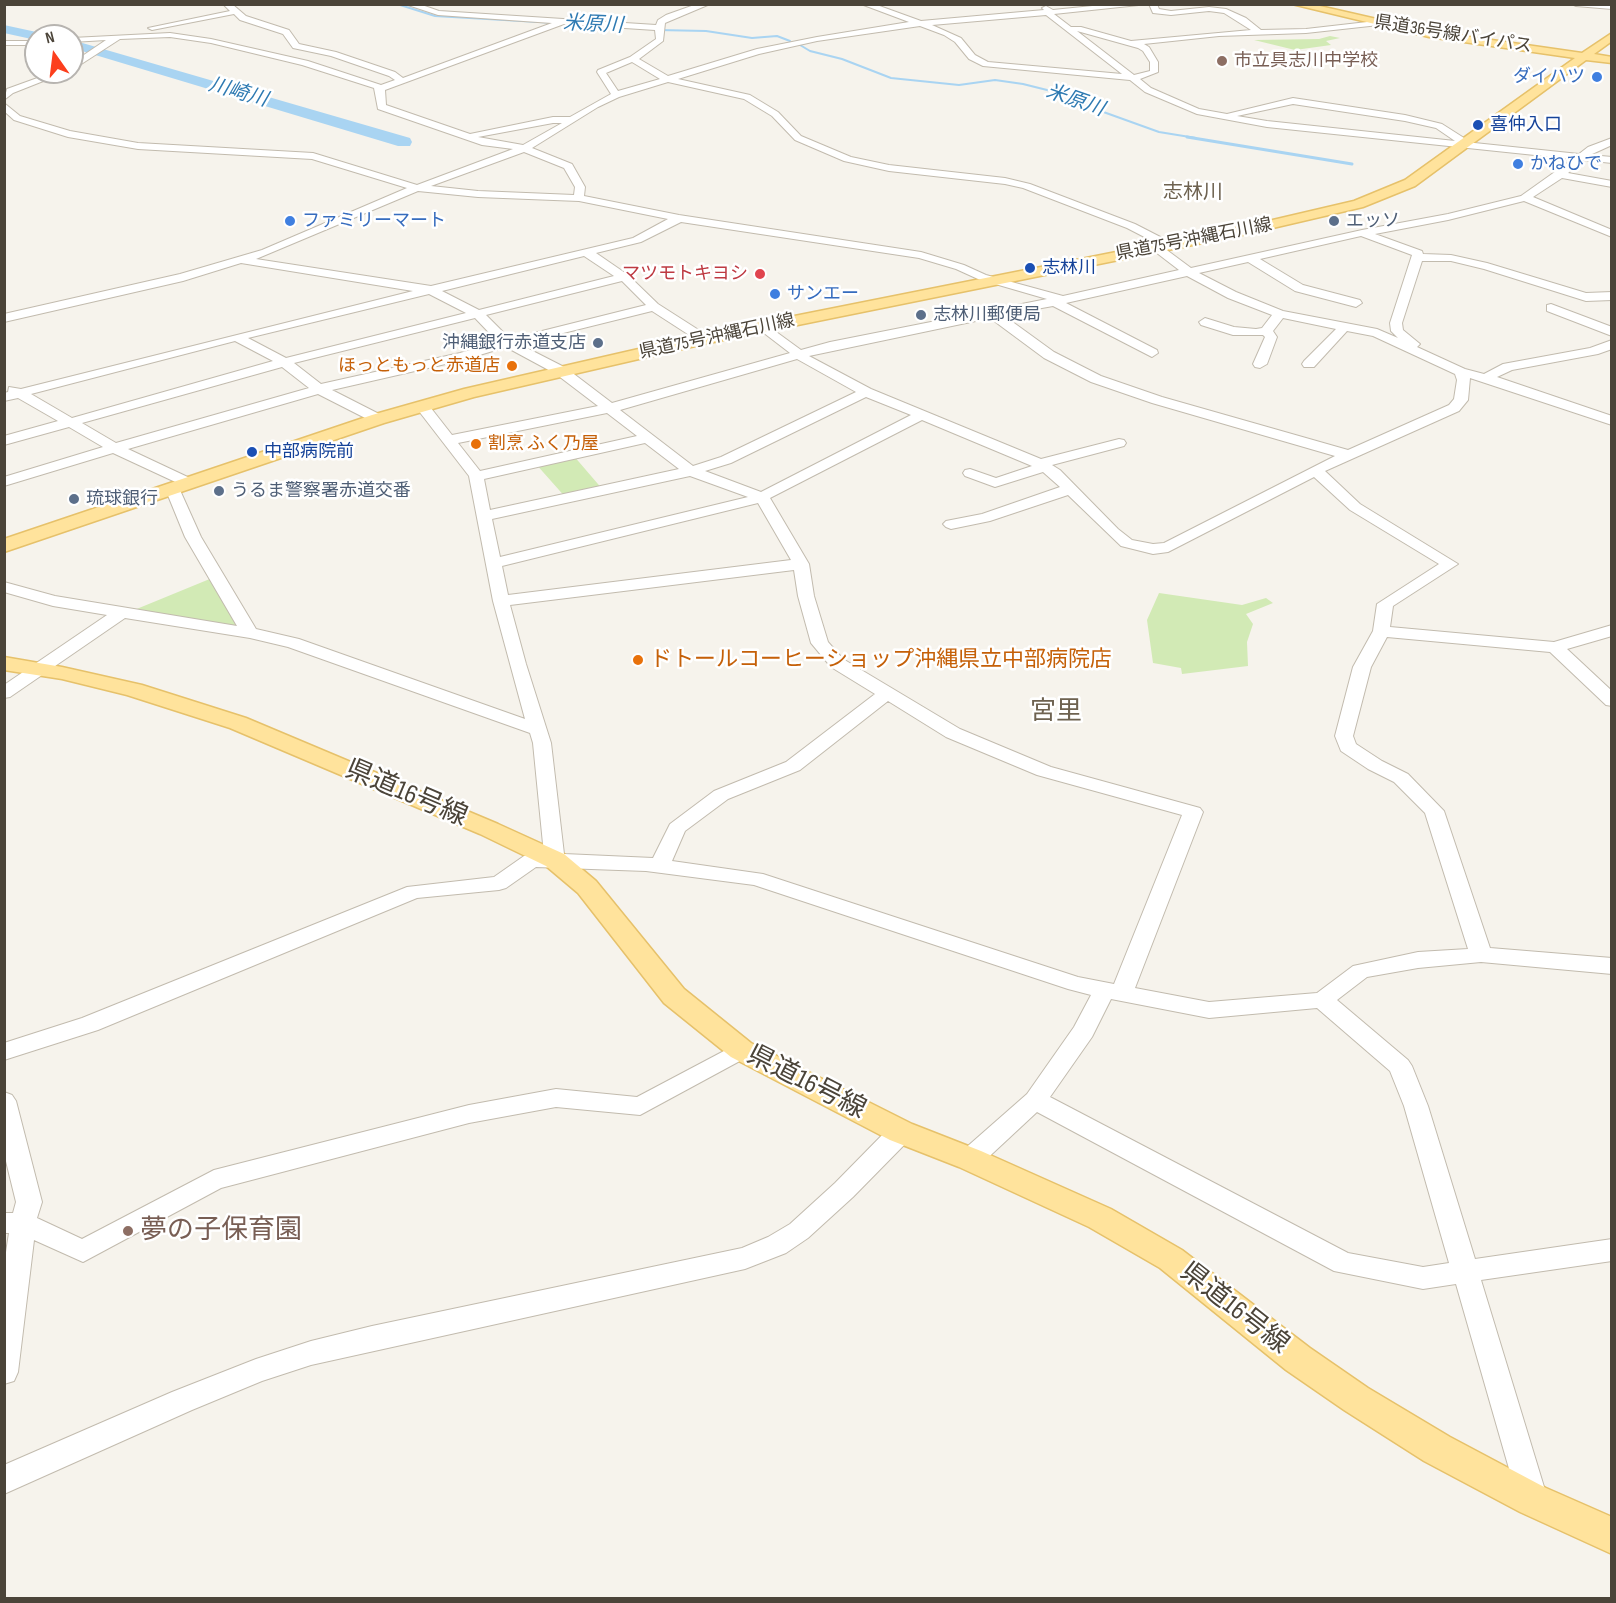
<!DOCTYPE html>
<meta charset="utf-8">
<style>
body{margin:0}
#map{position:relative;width:1616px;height:1603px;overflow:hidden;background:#f6f3ec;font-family:"Sofia Sans Condensed",sans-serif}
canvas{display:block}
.frame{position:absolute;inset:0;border:6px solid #4b4439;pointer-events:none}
.north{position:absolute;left:24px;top:24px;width:60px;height:60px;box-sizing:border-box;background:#fff;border:2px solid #b7b4b0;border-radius:50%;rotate:346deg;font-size:16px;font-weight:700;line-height:24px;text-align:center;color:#4b4439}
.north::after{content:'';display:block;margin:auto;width:21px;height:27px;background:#fc3f1d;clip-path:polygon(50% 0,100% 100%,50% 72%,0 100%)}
</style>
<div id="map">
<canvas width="1616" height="1603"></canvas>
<div class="frame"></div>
<div class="north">N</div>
</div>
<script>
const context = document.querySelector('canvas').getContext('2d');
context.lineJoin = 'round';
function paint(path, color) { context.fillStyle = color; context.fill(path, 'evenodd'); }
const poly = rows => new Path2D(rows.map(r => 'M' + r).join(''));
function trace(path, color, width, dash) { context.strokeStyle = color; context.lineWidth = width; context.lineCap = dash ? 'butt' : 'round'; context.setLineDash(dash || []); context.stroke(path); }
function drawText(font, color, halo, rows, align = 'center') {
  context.font = font + ' "Sofia Sans Condensed","Noto Sans JP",sans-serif'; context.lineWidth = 5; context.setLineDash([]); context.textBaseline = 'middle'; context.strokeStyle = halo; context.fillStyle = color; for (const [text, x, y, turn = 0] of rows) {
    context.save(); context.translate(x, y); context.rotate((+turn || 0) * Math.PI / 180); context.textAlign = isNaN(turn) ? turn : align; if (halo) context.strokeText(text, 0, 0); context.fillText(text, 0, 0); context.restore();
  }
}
paint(poly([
 [1330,36,1340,38,1326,41,1331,45,1295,50,1254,40,1319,39],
 [573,455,604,491,567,499,535,463],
 [217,576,250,633,122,615],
 [1159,593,1242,605,1266,598,1273,603,1246,614,1253,624,1247,642,1248,666,1182,674,1181,668,1153,663,1147,620]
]), '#d2eab5');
trace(poly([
 [397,4,435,16,556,23],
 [658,30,706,31,752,38,777,36,790,41],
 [800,45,810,51,842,59,891,78,959,85,995,80,1023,84,1063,94,1084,105,1159,132,1196,138]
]), '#a9d4f2', 2);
trace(poly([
 [1187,137,1352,164]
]), '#a9d4f2', 3);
paint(poly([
 [4,25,41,33,43,36,36,36,36,40,4,33,4,25],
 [72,40,410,138,412,142,410,146,398,146,72,48,72,40]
]), '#a9d4f2');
const minor = poly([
 [223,4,232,4,246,16,289,30,299,44,336,52,395,72,403,78,552,23,438,15,405,4,419,4,439,11,656,25,658,20,666,15,697,4,710,4,665,23,663,41,639,59,668,76,757,49,817,37,909,22,861,4,874,4,921,21,1044,10,1042,8,1046,6,1053,10,1112,4,1148,4,1054,14,1071,27,1081,27,1131,41,1251,30,1224,13,1209,11,1171,15,1153,13,1149,4,1157,4,1159,9,1171,11,1209,7,1226,9,1246,18,1261,30,1306,29,1376,21,1379,21,1379,25,1306,33,1219,36,1144,44,1149,47,1158,62,1158,72,1140,79,1151,88,1199,109,1227,114,1293,98,1405,115,1442,124,1464,138,1465,142,1579,154,1588,147,1612,138,1612,145,1590,155,1612,157,1612,163,1584,160,1568,173,1612,181,1612,187,1562,178,1533,197,1612,230,1612,237,1524,201,1448,220,1375,234,1422,251,1423,254,1451,255,1487,263,1586,293,1612,292,1612,300,1586,301,1484,269,1451,261,1422,261,1402,323,1403,330,1420,344,1417,347,1465,369,1484,374,1503,364,1590,348,1612,340,1612,349,1598,354,1512,370,1497,377,1612,416,1612,425,1470,378,1468,400,1459,411,1325,471,1360,504,1458,564,1393,606,1390,627,1554,642,1612,625,1612,636,1567,649,1612,691,1612,706,1606,705,1550,652,1387,637,1371,667,1353,736,1356,744,1382,761,1408,774,1444,811,1490,948,1612,958,1612,974,1481,962,1418,968,1367,977,1337,1000,1408,1060,1412,1066,1428,1106,1475,1259,1612,1239,1612,1261,1481,1280,1548,1500,1544,1510,1533,1514,1522,1510,1518,1500,1456,1284,1423,1289,1334,1271,1037,1112,979,1166,970,1169,961,1166,958,1159,961,1152,1027,1094,1074,1027,1091,995,1068,989,754,885,646,871,536,867,506,888,499,890,417,898,98,1030,4,1060,4,1043,82,1018,407,887,494,877,524,856,544,854,533,743,530,733,288,647,250,638,125,618,10,697,4,698,4,685,107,615,53,606,4,592,4,582,55,596,237,626,185,537,165,488,172,484,179,488,201,537,256,629,299,639,525,719,493,601,469,476,415,406,422,402,427,403,452,435,598,406,556,374,506,347,463,360,332,390,383,416,385,419,383,422,373,422,318,394,128,449,194,480,196,483,194,486,184,486,113,453,4,486,4,477,103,447,69,427,4,445,4,436,58,421,18,398,4,401,4,393,8,392,9,387,21,389,413,291,241,263,183,281,4,322,4,314,180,274,262,250,407,188,312,159,138,149,68,137,14,120,4,111,4,103,20,116,70,131,138,143,313,153,417,185,513,149,482,145,378,109,374,88,302,65,211,43,170,37,120,39,72,70,72,63,106,40,72,42,72,38,170,33,211,39,308,61,381,85,395,80,389,76,331,56,293,48,283,34,240,20,234,14,152,30,148,28,230,11,223,4],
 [1046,15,1122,74,988,62,975,55,961,38,932,25,1046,15],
 [564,24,655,30,656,39,630,57,598,70,597,72,611,94,570,117,553,117,470,134,386,105,385,90,564,24],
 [920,26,944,35,955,42,969,59,983,66,1130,80,1145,92,1197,114,1267,127,1573,159,1521,196,1448,214,1362,230,1191,268,1160,245,1168,248,1172,247,1172,243,1135,224,1030,184,1005,178,889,165,851,157,801,136,778,112,750,95,678,79,759,54,817,41,920,26],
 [1077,31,1138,48,1143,51,1150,62,1150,71,1134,75,1077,31],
 [632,62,660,79,618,91,606,73,632,62],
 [668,82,744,99,772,116,795,140,844,161,889,171,1005,184,1023,188,1127,228,1158,244,1151,245,1149,247,1179,270,1063,296,986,275,964,265,921,252,679,215,584,196,585,187,572,164,532,148,598,107,619,97,668,82],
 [1293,104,1405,121,1436,128,1455,141,1267,121,1237,116,1293,104],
 [553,123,562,123,523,145,478,137,553,123],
 [524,152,564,168,575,187,574,195,478,191,431,186,524,152],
 [418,191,478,197,579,201,668,219,633,238,431,286,256,259,418,191],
 [681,222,919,258,956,269,978,279,1047,299,830,342,801,350,764,323,760,324,758,327,760,330,790,353,612,403,566,368,519,344,652,311,700,342,708,342,710,339,708,336,658,304,628,275,596,253,641,242,681,222],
 [1361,236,1412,255,1390,323,1391,331,1398,338,1377,329,1283,311,1236,292,1199,273,1248,262,1295,291,1356,307,1362,303,1360,300,1303,285,1260,259,1361,236],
 [584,256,614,276,479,310,442,291,584,256],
 [1187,276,1228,298,1272,315,1262,328,1256,329,1234,327,1205,318,1199,322,1201,325,1233,335,1263,335,1265,337,1253,364,1255,367,1260,368,1267,364,1277,337,1273,331,1283,318,1336,329,1304,361,1302,364,1304,367,1314,367,1347,331,1373,336,1455,374,1457,380,1454,399,1449,405,1348,450,1162,397,1101,376,1054,352,1003,315,1053,306,1152,357,1158,353,1157,350,1066,303,1187,276],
 [622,281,646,305,510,339,486,315,622,281],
 [429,294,466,313,286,358,248,338,429,294],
 [475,318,498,342,460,353,321,384,294,363,475,318],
 [990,318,1044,358,1091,382,1152,403,1335,456,1164,543,1153,544,1132,540,1118,529,1060,470,1052,465,1124,446,1126,443,1124,440,1119,439,1041,459,871,389,809,356,990,318],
 [235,341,273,361,72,418,31,394,235,341],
 [797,359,856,392,721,457,693,466,620,410,797,359],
 [282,367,309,388,116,443,82,423,282,367],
 [866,397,911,415,761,492,705,471,731,463,866,397],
 [607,413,637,436,480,471,458,443,607,413],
 [922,420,1032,466,996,478,970,469,965,470,963,473,965,476,995,487,1043,472,1060,487,982,514,946,521,943,524,946,527,951,529,990,521,1068,495,1121,546,1153,554,1168,552,1314,477,1350,510,1439,564,1377,604,1373,631,1353,667,1335,736,1341,751,1368,769,1394,782,1425,813,1468,949,1418,952,1353,966,1317,993,1209,1002,1135,988,1203,812,1200,808,1051,767,960,729,843,659,828,642,814,596,809,564,770,498,922,420],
 [645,443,679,469,490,510,484,479,645,443],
 [690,476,748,497,500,557,492,519,690,476],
 [758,503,791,560,508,595,502,566,758,503],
 [794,570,798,596,811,643,831,667,875,694,786,762,714,791,670,824,653,858,564,854,551,743,526,664,510,605,794,570],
 [888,701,946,737,1037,775,1182,815,1114,984,1078,977,763,874,672,861,685,831,728,799,800,770,888,701],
 [1111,999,1209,1018,1317,1008,1390,1071,1404,1106,1449,1263,1423,1267,1348,1253,1050,1097,1092,1037,1111,999],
 [1572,4,1612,5,1612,9,1576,6,1572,4],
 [4,41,36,41,36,45,4,45,4,41],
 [54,72,66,72,13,93,4,100,7,89,54,72],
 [1551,304,1612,327,1612,336,1547,311,1547,305,1551,304],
 [741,1042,749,1044,753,1050,749,1056,640,1115,556,1107,469,1123,221,1188,83,1262,34,1240,18,1372,14,1381,4,1384,4,1265,9,1233,4,1233,4,1213,13,1213,16,1202,4,1153,4,1092,12,1095,16,1101,42,1202,37,1218,82,1239,214,1170,469,1105,556,1089,637,1097,741,1042],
 [901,1123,910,1125,913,1132,910,1139,853,1197,808,1238,786,1253,745,1269,311,1365,262,1381,192,1410,4,1494,4,1465,172,1392,256,1359,311,1341,372,1326,742,1248,768,1237,790,1224,835,1183,892,1125,901,1123]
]);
const major = poly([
 [1292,4,1311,4,1429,31,1582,53,1612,33,1612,41,1594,54,1612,57,1612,63,1586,60,1415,186,1363,207,1247,234,704,344,474,397,384,423,4,552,4,539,372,415,464,389,704,334,1247,226,1354,201,1405,180,1575,58,1429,37,1292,4],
 [4,657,62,667,142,685,246,718,498,824,564,854,596,881,684,989,751,1043,912,1124,981,1151,1111,1209,1182,1250,1310,1348,1368,1388,1450,1437,1546,1488,1612,1517,1612,1554,1520,1512,1424,1461,1344,1410,1286,1370,1160,1268,1089,1227,959,1167,890,1140,731,1057,664,1003,578,893,546,866,480,834,230,728,127,695,62,679,4,670,4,657]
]);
trace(minor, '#c2bbae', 2);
trace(major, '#e6c16a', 3);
paint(minor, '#fff');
paint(major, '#ffe39c');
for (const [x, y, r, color] of [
 [1222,61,6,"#8d6e63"],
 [1597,77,6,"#3f7fe0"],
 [1478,125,6,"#1a4fb4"],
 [1518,164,6,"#3f7fe0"],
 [290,221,6,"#3f7fe0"],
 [1334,221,6,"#5c6f8a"],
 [1030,268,6,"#1a4fb4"],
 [760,274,6,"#e0444e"],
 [775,294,6,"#3f7fe0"],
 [921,315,6,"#5c6f8a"],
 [598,343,6,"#5c6f8a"],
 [512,366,6,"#e8710a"],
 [476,444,6,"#e8710a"],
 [252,452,6,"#1a4fb4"],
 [219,491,6,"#5c6f8a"],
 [74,499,6,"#5c6f8a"],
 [638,660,6,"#e8710a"],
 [128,1231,6,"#8d6e63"]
]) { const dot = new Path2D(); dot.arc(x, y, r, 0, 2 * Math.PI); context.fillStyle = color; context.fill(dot); trace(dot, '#fff', 2); }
drawText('18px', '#4b4439', '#fff', [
 ["県道36号線バイパス",1453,35,9],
 ["県道75号沖縄石川線",1194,240,-11],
 ["県道75号沖縄石川線",717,337,-12]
]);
drawText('18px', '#785e54', '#fff', [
 ["市立具志川中学校",1234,61]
], 'left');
drawText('18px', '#366cbe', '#fff', [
 ["ダイハツ",1585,77,"right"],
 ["かねひで",1530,164],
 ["ファミリーマート",302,221],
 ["サンエー",787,294]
], 'left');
drawText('18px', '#164399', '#fff', [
 ["喜仲入口",1490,125],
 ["志林川",1042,268],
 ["中部病院前",264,452]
], 'left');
drawText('18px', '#4e5e75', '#fff', [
 ["エッソ",1346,221],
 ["志林川郵便局",933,315],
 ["沖縄銀行赤道支店",586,343,"right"],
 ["うるま警察署赤道交番",231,491],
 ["琉球銀行",86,499]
], 'left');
drawText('18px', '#be3a42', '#fff', [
 ["マツモトキヨシ",748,274]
], 'right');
drawText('18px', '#c56008', '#fff', [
 ["ほっともっと赤道店",500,366],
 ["割烹 ふく乃屋",488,444,"left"]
], 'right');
drawText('italic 20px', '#2e7ab2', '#fff', [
 ["米原川",593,25,3],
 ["川崎川",238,93,16],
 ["米原川",1075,101,19]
]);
drawText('20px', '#6e6250', '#fff', [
 ["志林川",1193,193]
]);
drawText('22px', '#c56008', '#fff', [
 ["ドトールコーヒーショップ沖縄県立中部病院店",650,660]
], 'left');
drawText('26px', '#6e6250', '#fff', [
 ["宮里",1056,712]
]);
drawText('27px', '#4b4439', '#fff', [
 ["県道16号線",406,794,23],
 ["県道16号線",806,1083,27],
 ["県道16号線",1234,1309,38]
]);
drawText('27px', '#785e54', '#fff', [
 ["夢の子保育園",140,1231]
], 'left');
</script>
